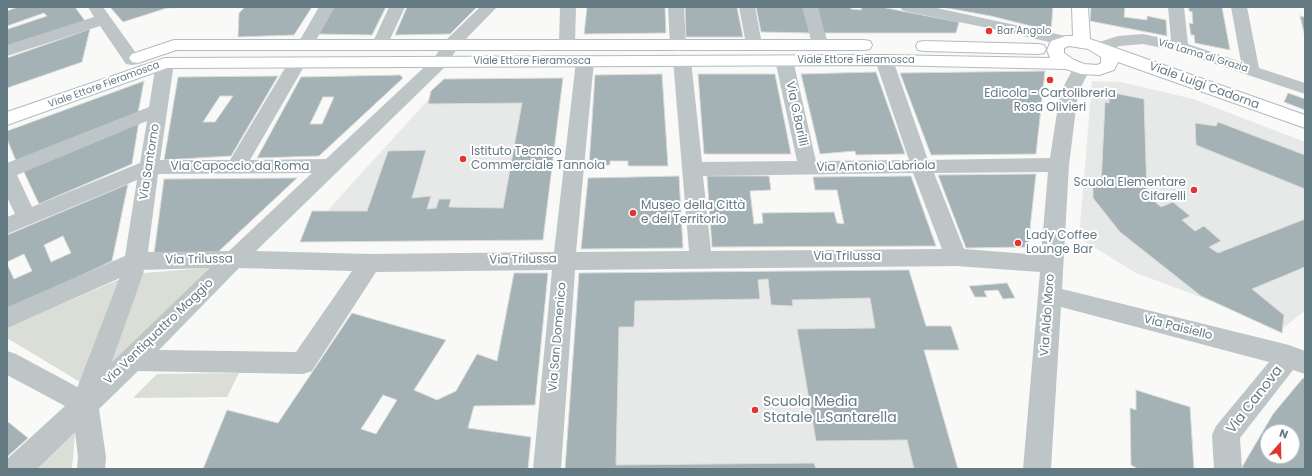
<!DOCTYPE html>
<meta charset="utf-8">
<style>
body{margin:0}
#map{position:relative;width:1312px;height:476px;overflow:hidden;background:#f9f9f7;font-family:Poppins,sans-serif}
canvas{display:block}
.frame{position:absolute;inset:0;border:8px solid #647a82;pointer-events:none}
.north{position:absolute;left:1260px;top:424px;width:40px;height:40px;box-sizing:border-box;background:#fff;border:1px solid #c1cacd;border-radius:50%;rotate:20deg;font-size:11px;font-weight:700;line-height:16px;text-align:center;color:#647a82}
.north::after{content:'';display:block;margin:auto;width:14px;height:18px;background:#e3342d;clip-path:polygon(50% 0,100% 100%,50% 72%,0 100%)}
</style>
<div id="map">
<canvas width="1312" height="476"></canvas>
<div class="frame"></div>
<div class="north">N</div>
</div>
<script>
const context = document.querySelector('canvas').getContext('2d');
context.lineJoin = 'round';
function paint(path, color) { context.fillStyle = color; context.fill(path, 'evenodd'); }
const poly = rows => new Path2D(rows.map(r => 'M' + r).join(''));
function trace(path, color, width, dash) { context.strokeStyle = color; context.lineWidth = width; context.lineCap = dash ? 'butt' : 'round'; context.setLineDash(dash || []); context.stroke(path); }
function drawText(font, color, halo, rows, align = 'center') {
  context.font = font + ' Poppins,sans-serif'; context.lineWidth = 4; context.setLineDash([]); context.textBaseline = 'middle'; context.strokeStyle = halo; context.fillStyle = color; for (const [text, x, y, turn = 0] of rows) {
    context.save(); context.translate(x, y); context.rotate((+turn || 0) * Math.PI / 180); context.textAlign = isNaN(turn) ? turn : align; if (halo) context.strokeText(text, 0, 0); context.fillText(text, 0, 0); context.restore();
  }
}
paint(poly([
 [447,79,561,80,542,239,299,242],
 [1092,81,1121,82,1193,99,1305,142,1305,311,1283,328,1136,273,1079,238],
 [909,270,926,326,951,326,959,350,924,350,958,469,565,469,579,273]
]), '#e7e9e8');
paint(poly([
 [218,267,90,388,7,338,7,327,132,274],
 [239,373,227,397,133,398,157,374],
 [76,421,72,469,26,469]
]), '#daded6');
const building = poly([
 [18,7,75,7,85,21,7,46,7,28,8,29,47,16,44,13,7,26,7,11,18,7],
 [110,7,187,7,167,8,123,22,110,7],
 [245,7,312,7,294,35,238,37,239,13,245,7],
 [333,7,386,7,372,35,317,34,333,7],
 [407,7,477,7,450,34,395,35,407,7],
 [587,7,665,7,666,33,584,34,587,7],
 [685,7,737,7,743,37,686,37,685,7],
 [756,7,804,7,810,33,761,32,756,7],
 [815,7,850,7,851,9,861,10,862,7,881,7,959,22,956,33,823,33,815,7],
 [941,7,1053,7,1051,31,991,16,941,7],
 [1091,7,1125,7,1124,17,1147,20,1147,16,1166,20,1167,36,1090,21,1091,7],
 [1189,7,1222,7,1230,50,1195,43,1194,35,1191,35,1189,23,1193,24,1192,12,1189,11,1189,7],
 [1300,16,1305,17,1305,37,1300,16],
 [90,29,82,62,7,88,7,58,90,29],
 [1045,71,1036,154,931,155,900,73,1045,71],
 [876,72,905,154,856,155,855,151,820,154,801,74,876,72],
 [662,74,668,166,628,166,628,161,610,161,610,165,589,166,595,75,662,74],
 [698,74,775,74,791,154,704,154,698,74],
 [400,75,403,78,319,156,257,158,301,77,400,75],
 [323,97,334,97,322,124,310,124,323,97],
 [278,76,231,156,164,160,178,77,278,76],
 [220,96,233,96,215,122,203,122,220,96],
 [563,78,543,240,300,242,312,211,367,211,388,151,426,150,412,198,431,196,427,209,436,208,439,199,451,199,449,207,503,208,522,103,428,104,431,91,444,79,563,78],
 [144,81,138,113,16,161,7,139,7,131,144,81],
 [1109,92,1144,99,1147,195,1161,207,1173,202,1190,216,1182,220,1195,231,1204,226,1221,241,1209,247,1218,253,1305,219,1305,267,1252,289,1284,315,1282,333,1201,296,1120,232,1093,198,1093,183,1101,185,1105,102,1109,103,1109,92],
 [1288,93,1305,99,1305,110,1284,102,1288,93],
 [139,121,132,164,39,204,22,168,139,121],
 [1218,122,1305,155,1305,189,1196,145,1195,123,1216,126,1218,122],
 [1036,174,1028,247,966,248,938,175,1036,174],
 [679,176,683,248,581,249,588,178,679,176],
 [707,176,769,176,771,190,750,191,754,224,763,223,762,213,834,212,837,223,844,224,837,190,815,190,813,177,911,176,936,246,712,247,707,176],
 [297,178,218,252,154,254,164,179,297,178],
 [128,184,112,261,7,310,7,264,14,279,32,271,24,254,7,262,7,235,128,184],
 [63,236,71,253,51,262,44,245,63,236],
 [909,270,926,326,951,326,959,350,924,350,958,469,914,469,907,440,816,441,797,329,875,328,870,298,792,300,793,306,771,305,768,279,758,280,760,299,635,301,634,327,619,327,616,465,814,463,816,469,565,469,579,273,909,270],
 [514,273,548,273,535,405,474,406,468,428,531,437,528,469,203,469,227,410,278,423,352,313,446,340,414,390,437,400,456,391,477,354,497,361,514,273],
 [383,395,397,400,376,434,361,429,383,395],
 [1007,283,1015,298,1003,299,998,290,984,291,987,297,975,297,969,286,1007,283],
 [1303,378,1305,379,1305,469,1245,469,1242,467,1273,414,1303,378],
 [1268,432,1292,432,1292,456,1268,456,1268,432],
 [1136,390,1190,407,1194,469,1138,469,1131,465,1130,408,1136,410,1136,390],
 [7,421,28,438,7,457,7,421]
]);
paint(building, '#a4b1b5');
trace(building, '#dbdbd9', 1);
const secondary = poly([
 [1072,7,1088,7,1090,39,1305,115,1305,128,1118,62,1114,70,1099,75,1081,74,1066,69,884,65,167,68,7,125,7,112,165,58,884,55,1050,58,1047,50,1051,41,1066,36,1073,36,1072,7],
 [1069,46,1088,49,1101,57,1101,63,1097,65,1084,64,1074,60,1064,53,1064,48,1069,46],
 [174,40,864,40,870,41,872,45,870,49,864,50,176,50,138,63,132,62,129,58,132,54,174,40],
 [924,41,1038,44,1044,45,1046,49,1044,53,1038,54,924,51,918,50,916,46,918,42,924,41]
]);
trace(secondary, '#b2bbbe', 2);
paint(poly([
 [135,252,143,255,146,261,143,274,95,409,91,417,82,421,73,417,69,409,121,274,124,261,127,255,135,252]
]), '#bdc5c7');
paint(poly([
 [88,7,103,7,141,60,138,64,132,65,126,64,100,26,7,56,7,45,94,17,88,7],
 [319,7,335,7,311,49,305,50,299,49,297,45,319,7],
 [389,7,405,7,386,48,380,49,374,48,372,44,389,7],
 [480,7,497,7,458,47,446,66,256,251,370,254,554,252,576,61,579,57,585,56,591,57,594,61,576,252,689,251,673,60,676,56,682,55,688,56,691,60,702,162,797,161,775,60,778,56,784,55,790,56,793,60,816,161,909,160,875,60,878,56,884,55,890,56,893,60,928,160,1050,158,1060,93,1075,65,1081,64,1087,65,1090,69,1078,93,1069,165,1062,289,1289,345,1305,351,1305,374,1293,370,1240,438,1242,469,1214,469,1212,435,1216,426,1269,362,1061,307,1051,469,1023,469,1040,272,956,266,575,270,561,469,533,469,552,270,376,272,312,371,303,374,138,371,99,409,106,457,105,469,77,469,78,457,75,432,37,469,7,469,7,459,65,406,7,375,7,351,16,354,83,390,210,268,138,270,7,328,7,307,125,256,137,180,7,234,7,217,15,214,7,197,7,163,149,107,156,63,159,59,165,58,171,59,174,63,160,160,230,160,288,63,291,59,297,58,303,59,306,63,250,160,326,159,434,58,446,40,480,7],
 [147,121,140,163,32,207,17,175,147,121],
 [1048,172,1041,255,964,249,934,173,1048,172],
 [312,173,229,251,148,252,158,174,312,173],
 [913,173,942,249,711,251,703,176,913,173],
 [239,268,352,271,296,352,159,350,239,268],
 [560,7,576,7,575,44,573,48,567,49,561,48,559,44,560,7],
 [668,7,684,7,686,46,684,50,678,51,672,50,670,46,668,7],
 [739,7,755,7,762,44,760,48,754,49,748,48,746,44,739,7],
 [802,7,818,7,828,44,826,48,820,49,814,48,812,44,802,7],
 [900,7,932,7,1066,36,1072,37,1074,41,1072,45,1066,46,989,28,908,12,902,10,900,7],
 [1168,7,1184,7,1188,44,1241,62,1231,7,1247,7,1259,68,1305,83,1305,94,1176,51,1143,44,1120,46,1099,53,1093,52,1091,48,1093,44,1118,36,1143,34,1171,40,1168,7]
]), '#bdc5c7');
paint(secondary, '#fff');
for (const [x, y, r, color] of [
 [989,31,4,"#e3342d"],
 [1050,80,4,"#e3342d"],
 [463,159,4,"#e3342d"],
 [1194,190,4,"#e3342d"],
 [633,213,4,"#e3342d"],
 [1018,243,4,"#e3342d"],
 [755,410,4,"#e3342d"]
]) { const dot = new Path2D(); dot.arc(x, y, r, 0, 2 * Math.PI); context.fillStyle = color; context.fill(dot); trace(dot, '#fff', 1.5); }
drawText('10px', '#647a82', '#fff', [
 ["Bar Angolo",997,31]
], 'left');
drawText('10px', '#647a82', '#fff', [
 ["Via Lama di Grazia",1203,56,17],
 ["Viale Ettore Fieramosca",856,60],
 ["Viale Ettore Fieramosca",532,61],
 ["Viale Ettore Fieramosca",104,85,-20]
]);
drawText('12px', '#647a82', '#fff', [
 ["Viale Luigi Cadorna",1204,86,20],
 ["Via G.Barilli",796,114,78],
 ["Via Santorno",150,162,-81],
 ["Via Capoccio da Roma",240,167],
 ["Via Antonio Labriola",876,167,-1],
 ["Via Trilussa",847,257],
 ["Via Trilussa",199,260,-1],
 ["Via Trilussa",523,260,-1],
 ["Via Aldo Moro",1048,315,-86],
 ["Via Paisiello",1178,328,14],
 ["Via Ventiquattro Maggio",159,332,-44],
 ["Via San Domenico",558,337,-85]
]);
drawText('12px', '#647a82', '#fff', [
 ["Edicola - Cartolibreria",1050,94,"center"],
 ["Rosa Olivieri",1050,108,"center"],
 ["Istituto Tecnico",471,152],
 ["Commerciale Tannoia",471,166],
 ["Scuola Elementare",1186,183,"right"],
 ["Cifarelli",1186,197,"right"],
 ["Museo della Città",641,206],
 ["e del Territorio",641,220],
 ["Lady Coffee",1026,236],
 ["Lounge Bar",1026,250]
], 'left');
drawText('14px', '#647a82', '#fff', [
 ["Via Canova",1255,400,-52]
]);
drawText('14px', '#647a82', '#fff', [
 ["Scuola Media",763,402],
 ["Statale L.Santarella",763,418]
], 'left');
</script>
